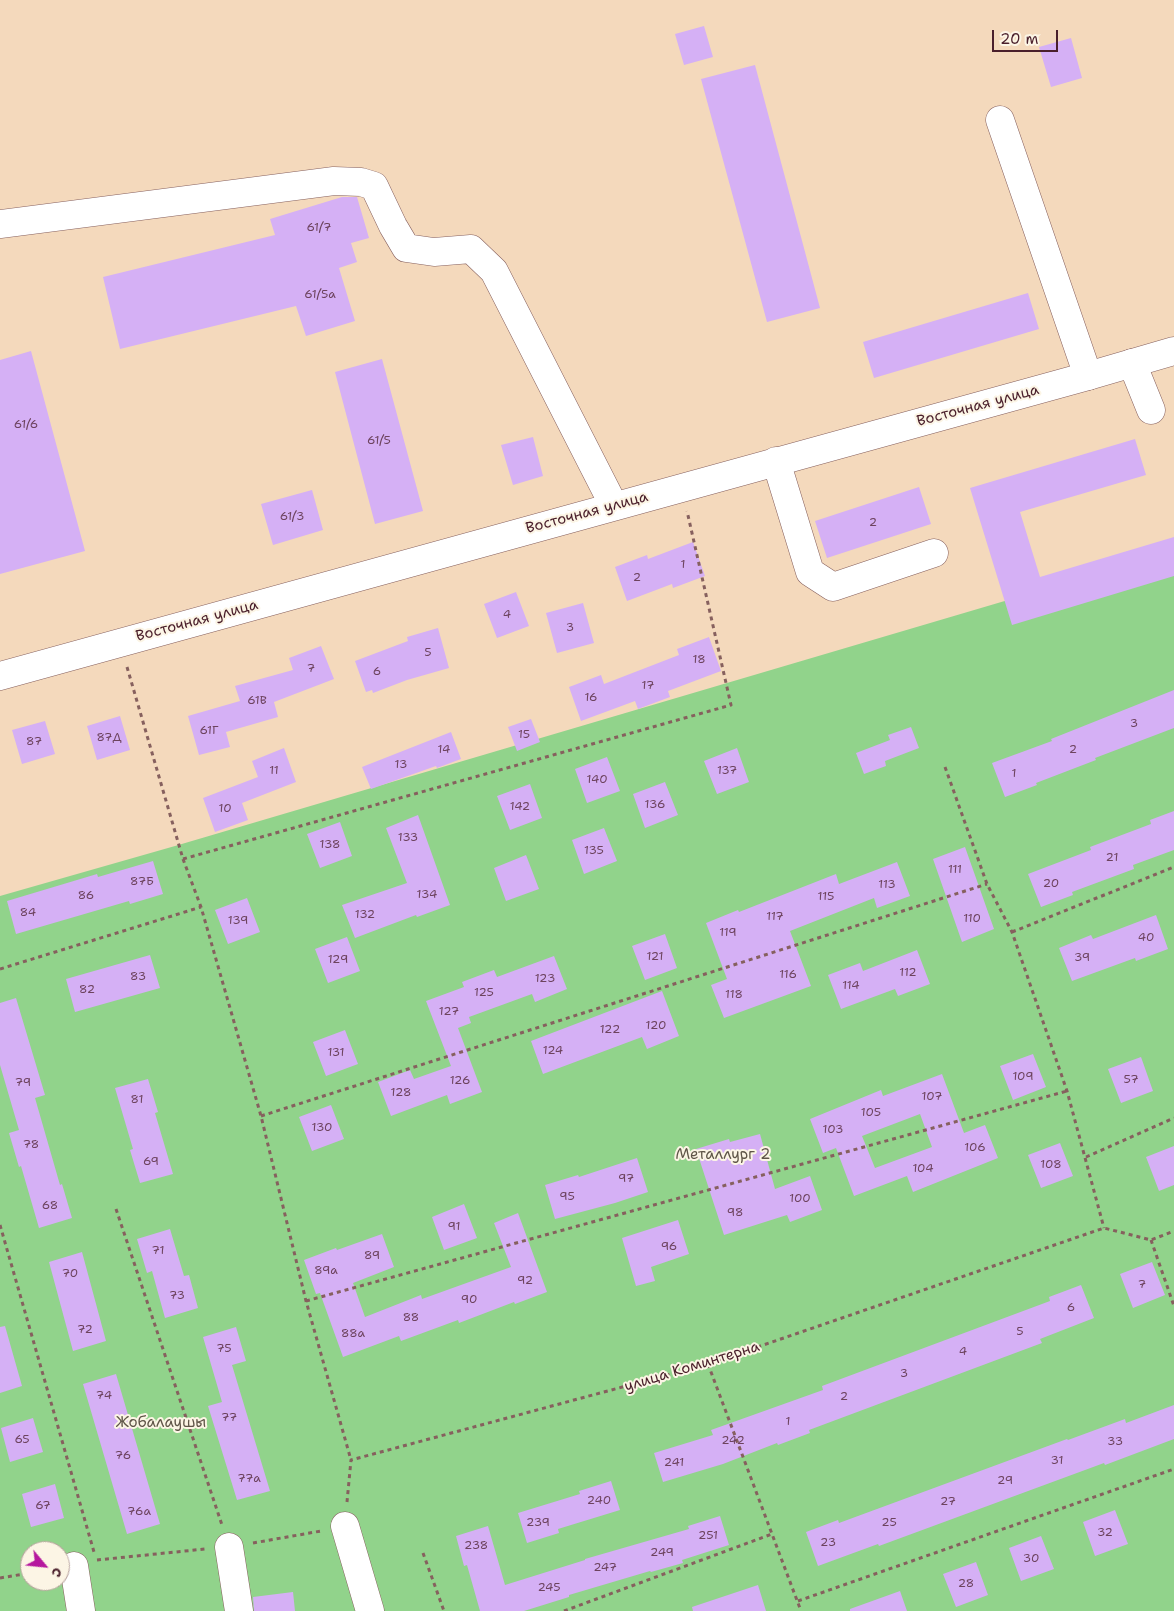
<!DOCTYPE html>
<meta charset="utf-8">
<style>
body{margin:0}
#map{position:relative;width:1174px;height:1611px;overflow:hidden;background:#f4d9bc;font-family:"Shantell Sans",sans-serif}
canvas{display:block}
.north{position:absolute;left:20px;top:1541px;width:50px;height:50px;box-sizing:border-box;background:#fcf5e5;border:1px solid #b59f9b;border-radius:50%;rotate:118deg;font-size:14px;font-weight:700;line-height:20px;text-align:center;color:#4a1f2b}
.north::after{content:'';display:block;margin:auto;width:18px;height:22px;background:#b5179e;clip-path:polygon(50% 0,100% 100%,50% 72%,0 100%)}
.scale{position:absolute;left:992px;top:30px;width:66px;height:22px;box-sizing:border-box;border:2px solid #4a1f2b;border-top:0;padding-left:6px;font-size:15px;line-height:18px;white-space:nowrap;color:#4a1f2b;-webkit-text-stroke:4px #fcf5e5;paint-order:stroke}
</style>
<div id="map">
<canvas width="1174" height="1611"></canvas>
<div class="north">С</div>
<div class="scale">20 m</div>
</div>
<script>
const context = document.querySelector('canvas').getContext('2d');
context.lineJoin = 'round';
function paint(path, color) { context.fillStyle = color; context.fill(path, 'evenodd'); }
const poly = rows => new Path2D(rows.map(r => 'M' + r).join(''));
function trace(path, color, width, dash) { context.strokeStyle = color; context.lineWidth = width; context.lineCap = dash ? 'butt' : 'round'; context.setLineDash(dash || []); context.stroke(path); }
function drawText(font, color, halo, rows, align = 'center') {
  context.font = font + ' "Shantell Sans",sans-serif'; context.lineWidth = 4; context.setLineDash([]); context.textBaseline = 'middle'; context.strokeStyle = halo; context.fillStyle = color; for (const [text, x, y, turn = 0] of rows) {
    context.save(); context.translate(x, y); context.rotate((+turn || 0) * Math.PI / 180); context.textAlign = isNaN(turn) ? turn : align; if (halo) context.strokeText(text, 0, 0); context.fillText(text, 0, 0); context.restore();
  }
}
paint(poly([
 [1174,551,1174,1611,0,1611,0,896,175,846],
 [30,1551,60,1551,60,1581,30,1581]
]), '#91d38b');
paint(poly([
 [704,26,713,57,684,65,675,34],
 [1071,38,1082,78,1051,87,1039,47],
 [755,65,820,308,767,322,701,79],
 [342,197,357,197,369,238,351,243,357,262,339,268,355,321,306,336,296,306,120,349,103,277,275,235,270,219],
 [1028,293,1039,329,874,378,863,342],
 [31,351,85,551,0,574,0,360],
 [382,359,423,511,375,524,335,372],
 [533,437,543,476,513,485,501,445],
 [1135,439,1146,475,1020,512,1040,577,1174,537,1174,576,1012,625,970,488],
 [919,487,931,524,827,558,815,521],
 [312,490,323,530,273,545,261,504],
 [693,542,705,576,673,588,672,584,627,601,615,567,647,555,648,559],
 [516,592,529,626,497,638,484,604],
 [583,603,594,643,557,653,546,613],
 [438,628,449,668,407,680,373,693,372,690,366,692,355,661,408,641,407,637],
 [709,637,721,671,668,691,670,697,638,709,635,701,581,721,569,687,601,675,604,684,679,655,677,649],
 [321,646,334,679,274,702,278,717,226,732,230,747,199,755,188,716,240,701,235,686,293,670,289,658],
 [1174,690,1174,728,1095,758,1096,760,1036,783,1037,785,1005,797,992,763,1052,741,1051,739],
 [120,716,130,750,97,760,87,726],
 [531,719,540,742,517,751,508,727],
 [45,721,55,754,22,764,12,730],
 [911,727,919,748,885,761,886,766,864,774,856,753,890,740,888,735],
 [451,732,461,759,437,768,436,766,371,789,362,767],
 [284,748,296,782,242,803,248,820,215,832,203,798,258,777,252,761],
 [737,748,749,782,717,794,704,761],
 [607,757,620,791,587,803,575,769],
 [665,782,678,815,645,828,633,794],
 [530,784,542,818,510,830,497,796],
 [1174,811,1174,850,1133,865,1134,869,1072,892,1073,895,1041,907,1028,874,1091,850,1090,847,1151,824,1150,820],
 [418,815,450,905,417,917,416,915,355,938,342,905,407,883,386,828],
 [340,822,352,856,320,868,307,834],
 [604,828,617,861,584,874,572,840],
 [965,847,994,929,962,942,933,859],
 [526,855,539,889,506,901,494,868],
 [153,861,163,894,130,904,129,901,16,934,7,901,97,874,98,877],
 [897,862,910,896,877,908,874,898,790,931,811,986,724,1018,711,985,727,979,706,923,738,910,739,912,836,874,839,884],
 [247,898,260,932,228,944,215,910],
 [1156,915,1168,949,1136,961,1135,958,1072,981,1059,948,1091,935,1093,939],
 [665,934,677,968,645,980,632,946],
 [347,937,360,971,328,983,315,949],
 [917,950,930,984,898,996,895,989,841,1009,828,975,860,963,863,971],
 [150,955,160,988,75,1012,66,979],
 [554,956,567,989,535,1002,532,994,469,1017,471,1023,458,1028,482,1092,450,1104,447,1095,391,1116,378,1082,410,1070,414,1079,451,1066,426,1001,464,987,462,982,494,970,497,977],
 [662,991,679,1036,647,1049,642,1037,543,1074,531,1041],
 [16,998,45,1095,35,1098,60,1185,62,1184,72,1218,39,1228,21,1166,19,1167,9,1133,19,1130,0,1065,0,1003],
 [345,1030,358,1064,326,1076,313,1042],
 [1033,1054,1046,1087,1013,1100,1000,1066],
 [1141,1057,1153,1091,1121,1103,1108,1069],
 [942,1074,964,1133,985,1125,998,1158,913,1192,907,1176,854,1196,836,1148,823,1153,810,1119,881,1090,883,1096],
 [920,1114,932,1147,875,1168,862,1136],
 [148,1079,158,1112,155,1113,173,1174,140,1183,130,1150,133,1149,115,1088],
 [331,1105,344,1139,312,1151,299,1117],
 [760,1134,775,1189,810,1176,822,1210,790,1222,787,1215,724,1235,696,1149,729,1139,730,1142],
 [1060,1143,1073,1176,1041,1188,1028,1155],
 [1174,1146,1174,1185,1159,1191,1146,1157],
 [637,1158,648,1192,615,1203,555,1219,545,1185,578,1175,579,1177],
 [464,1204,477,1238,444,1250,432,1217],
 [518,1213,547,1292,515,1304,514,1302,459,1323,458,1320,401,1341,399,1336,343,1357,320,1293,316,1294,304,1260,336,1248,337,1250,382,1234,394,1267,353,1283,365,1317,421,1295,422,1299,511,1267,494,1223],
 [678,1220,689,1254,651,1267,655,1281,636,1286,622,1238],
 [170,1229,184,1276,189,1275,198,1308,165,1318,152,1271,147,1273,137,1239],
 [82,1252,106,1341,73,1351,49,1262],
 [1152,1262,1165,1295,1133,1308,1120,1274],
 [1081,1285,1094,1318,1040,1339,1042,1343,809,1430,810,1433,778,1445,777,1443,723,1464,663,1482,654,1453,713,1435,711,1430,823,1390,822,1386,1050,1301,1049,1297],
 [5,1326,22,1386,0,1393,0,1327],
 [236,1327,246,1361,232,1365,270,1491,237,1500,208,1406,222,1402,203,1337],
 [116,1374,160,1524,127,1534,83,1384],
 [1174,1405,1174,1439,1105,1465,1104,1463,879,1546,878,1544,818,1566,806,1532,838,1520,839,1523,1067,1439,1068,1440,1125,1419,1126,1423],
 [33,1418,43,1452,10,1462,1,1428],
 [611,1481,620,1510,558,1529,559,1533,527,1543,518,1513,580,1494,579,1491],
 [55,1484,64,1518,31,1527,22,1494],
 [1115,1510,1128,1544,1095,1556,1083,1522],
 [720,1516,729,1545,682,1560,683,1563,651,1572,650,1571,569,1595,569,1597,524,1611,480,1611,467,1565,464,1566,456,1536,488,1526,505,1585,585,1560,585,1559,689,1529,688,1526],
 [1041,1536,1054,1569,1021,1581,1009,1548],
 [976,1562,988,1595,956,1607,943,1574],
 [758,1585,766,1611,693,1611,692,1607],
 [900,1591,907,1611,850,1611,850,1609],
 [293,1592,295,1611,254,1611,253,1597]
]), '#d5b0f5');
const minor = poly([
 [1000,120,1088,376],
 [0,224,334,181,361,182,374,186,393,226,406,248,434,252,471,249,494,271,614,506],
 [1132,363,1151,410],
 [776,461,810,572,833,587,934,553],
 [345,1526,370,1611],
 [229,1547,239,1611],
 [74,1566,81,1611]
]);
const major = poly([
 [0,676,1088,376,1174,351]
]);
trace(minor, '#86605e', 29);
trace(major, '#86605e', 29);
trace(poly([
 [127,667,183,859,201,907,261,1116,306,1301,351,1460],
 [945,767,987,884,1012,932,1067,1091,1104,1228],
 [183,859,731,705,687,511],
 [1012,932,1174,867],
 [0,969,201,907],
 [261,1116,987,884],
 [1086,1157,1174,1118],
 [116,1209,222,1525],
 [0,1225,94,1552],
 [1151,1240,1174,1306],
 [306,1301,1067,1091],
 [708,1364,801,1611],
 [347,1502,351,1460,708,1364,1104,1228,1151,1240,1174,1231],
 [253,1543,321,1531],
 [423,1553,444,1611],
 [97,1560,205,1549],
 [0,1578,30,1573],
 [798,1601,1174,1469],
 [564,1611,772,1534]
]), '#86605e', 3, [4, 4]);
trace(minor, '#fff', 28);
trace(major, '#fff', 28);
drawText('12px', '#6d435e', null, [
 ["61/7",319,228],
 ["61/5а",320,295],
 ["61/6",26,425],
 ["61/5",379,441],
 ["61/3",292,517],
 ["2",873,523],
 ["1",683,565],
 ["2",637,578],
 ["4",507,615],
 ["3",570,628],
 ["5",428,653],
 ["18",699,660],
 ["7",311,669],
 ["6",377,672],
 ["17",648,686],
 ["16",591,698],
 ["61В",257,701],
 ["3",1134,724],
 ["61Г",209,731],
 ["15",524,735],
 ["87Д",109,738],
 ["87",34,742],
 ["14",444,750],
 ["2",1073,750],
 ["13",401,765],
 ["11",274,771],
 ["137",727,771],
 ["1",1014,774],
 ["140",597,780],
 ["136",655,805],
 ["142",520,807],
 ["10",225,809],
 ["133",408,838],
 ["138",330,845],
 ["135",594,851],
 ["21",1112,858],
 ["111",955,870],
 ["87Б",142,882],
 ["20",1051,884],
 ["113",887,885],
 ["134",427,895],
 ["86",86,896],
 ["115",826,897],
 ["84",28,913],
 ["132",365,915],
 ["117",775,917],
 ["110",972,919],
 ["139",238,921],
 ["119",728,933],
 ["40",1146,938],
 ["121",655,957],
 ["39",1082,958],
 ["129",338,960],
 ["112",908,973],
 ["116",788,975],
 ["83",138,977],
 ["123",545,979],
 ["114",851,986],
 ["82",87,990],
 ["125",484,993],
 ["118",734,995],
 ["127",449,1012],
 ["120",656,1026],
 ["122",610,1030],
 ["124",553,1051],
 ["131",336,1053],
 ["109",1023,1077],
 ["57",1131,1080],
 ["126",460,1081],
 ["79",23,1083],
 ["128",401,1093],
 ["107",932,1097],
 ["81",137,1100],
 ["105",871,1113],
 ["130",322,1128],
 ["103",833,1130],
 ["78",31,1145],
 ["106",975,1148],
 ["69",151,1162],
 ["108",1051,1165],
 ["104",923,1169],
 ["97",626,1179],
 ["95",567,1197],
 ["100",800,1199],
 ["68",50,1206],
 ["98",735,1213],
 ["91",454,1227],
 ["96",669,1247],
 ["71",158,1251],
 ["89",372,1256],
 ["89а",326,1271],
 ["70",70,1274],
 ["92",525,1281],
 ["7",1142,1285],
 ["73",177,1296],
 ["90",469,1300],
 ["6",1071,1308],
 ["88",411,1318],
 ["72",85,1330],
 ["5",1020,1332],
 ["88а",353,1334],
 ["75",224,1349],
 ["4",963,1352],
 ["3",904,1374],
 ["74",104,1396],
 ["2",844,1397],
 ["77",229,1418],
 ["1",788,1422],
 ["65",22,1440],
 ["242",733,1441],
 ["33",1115,1442],
 ["76",123,1456],
 ["31",1057,1461],
 ["241",674,1463],
 ["77а",249,1479],
 ["29",1005,1481],
 ["240",599,1501],
 ["27",948,1502],
 ["67",43,1506],
 ["76а",139,1512],
 ["239",538,1523],
 ["25",889,1523],
 ["32",1105,1533],
 ["251",708,1536],
 ["23",828,1543],
 ["238",476,1546],
 ["249",662,1553],
 ["30",1031,1559],
 ["247",605,1568],
 ["28",966,1584],
 ["245",549,1588]
]);
drawText('15px', '#4a1f2b', '#fcf5e5', [
 ["Восточная улица",978,406,-15],
 ["Восточная улица",587,513,-15],
 ["Восточная улица",197,621,-15],
 ["улица Коминтерна",692,1367,-17]
]);
drawText('15px', '#5f5548', '#fcf5e5', [
 ["Металлург 2",723,1155],
 ["Жобалаушы",161,1423]
]);
</script>
